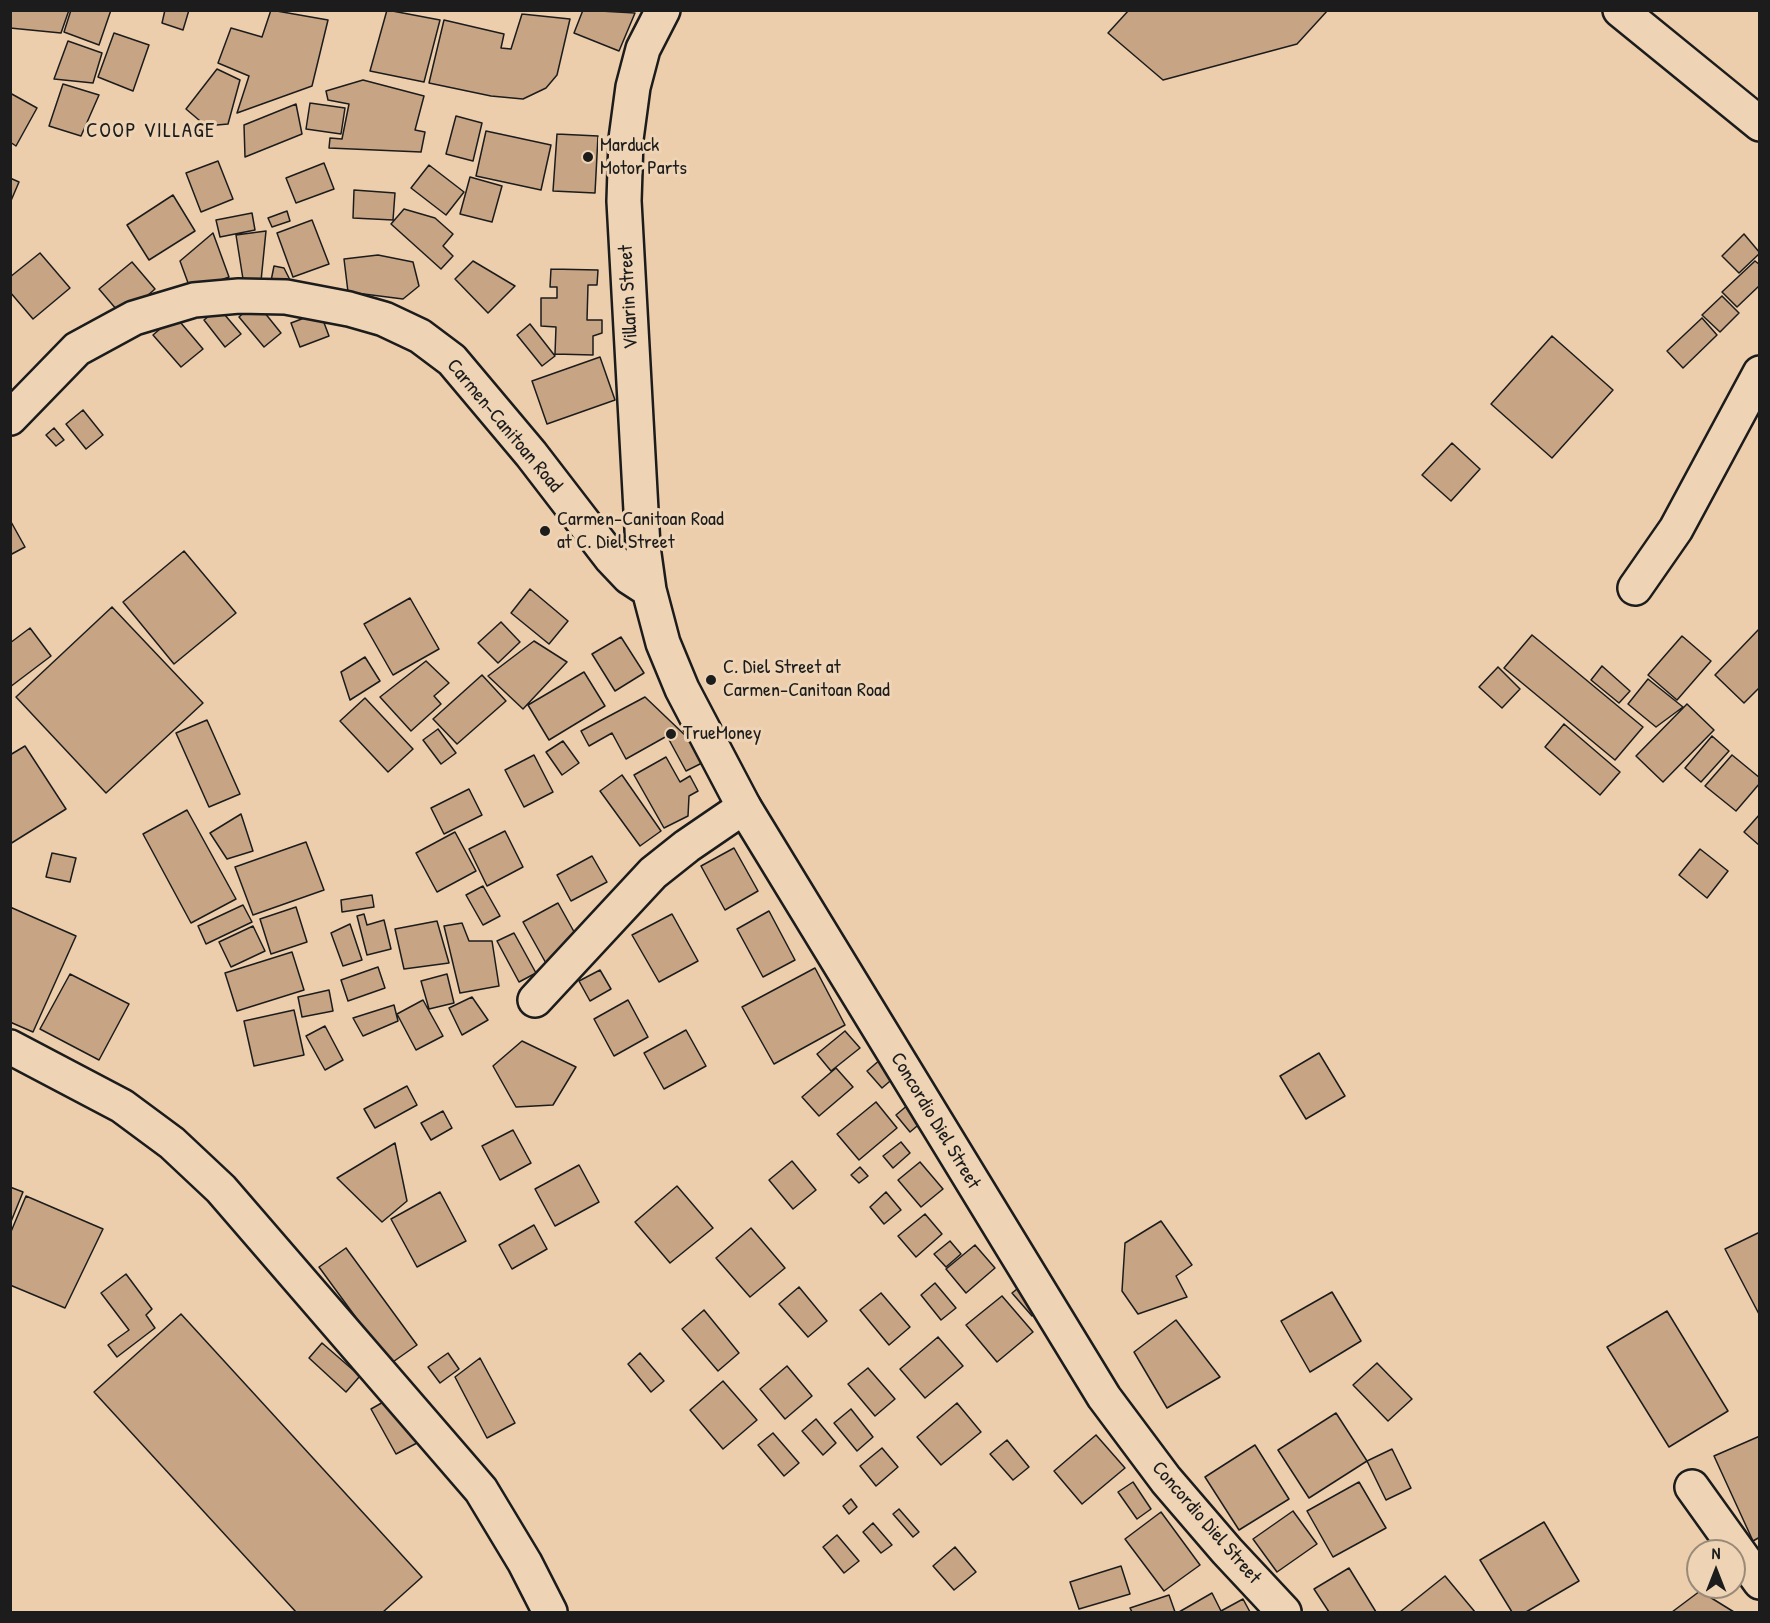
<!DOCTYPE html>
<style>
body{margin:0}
#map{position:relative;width:1770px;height:1623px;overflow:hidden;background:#eccdac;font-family:"Patrick Hand",sans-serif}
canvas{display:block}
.frame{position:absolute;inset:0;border:12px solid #1c1c1c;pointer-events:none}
.north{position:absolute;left:1686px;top:1539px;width:60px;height:60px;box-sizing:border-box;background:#eed4b5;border:2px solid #9a8a78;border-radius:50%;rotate:0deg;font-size:16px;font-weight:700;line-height:24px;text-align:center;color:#1c1c1c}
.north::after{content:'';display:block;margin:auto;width:21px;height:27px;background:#1c1c1c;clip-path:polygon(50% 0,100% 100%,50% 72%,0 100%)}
</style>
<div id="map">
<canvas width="1770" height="1623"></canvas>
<div class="frame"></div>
<div class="north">N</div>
</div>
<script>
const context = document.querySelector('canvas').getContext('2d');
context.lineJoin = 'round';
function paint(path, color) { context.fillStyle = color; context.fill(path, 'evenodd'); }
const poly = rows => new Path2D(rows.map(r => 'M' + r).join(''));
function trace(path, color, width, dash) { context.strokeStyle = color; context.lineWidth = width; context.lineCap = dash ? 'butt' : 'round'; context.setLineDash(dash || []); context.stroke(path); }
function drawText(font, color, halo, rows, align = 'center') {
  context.font = font + ' "Patrick Hand",sans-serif'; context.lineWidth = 6; context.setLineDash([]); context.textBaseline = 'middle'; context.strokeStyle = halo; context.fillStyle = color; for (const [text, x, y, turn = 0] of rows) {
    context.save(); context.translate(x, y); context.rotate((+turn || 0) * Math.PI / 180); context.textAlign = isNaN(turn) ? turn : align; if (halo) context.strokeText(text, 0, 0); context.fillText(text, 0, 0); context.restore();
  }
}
const building = poly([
 [10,10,69,10,61,33,10,28,10,10],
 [71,10,111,10,99,45,64,32,71,10],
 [165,10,189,10,183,30,162,23,165,10],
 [271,10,328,20,312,86,237,113,249,76,218,63,231,28,262,37,271,10],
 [387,10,440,20,424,82,370,71,387,10],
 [583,10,635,13,619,51,574,33,583,10],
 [1129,10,1328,10,1297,44,1163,80,1108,33,1129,10],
 [522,14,570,19,557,75,546,88,523,99,491,96,429,83,444,20,504,34,501,48,511,49,522,14],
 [114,33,149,45,133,91,98,77,114,33],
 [68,41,102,53,93,83,54,79,68,41],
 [217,69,240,80,228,124,206,126,186,109,217,69],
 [363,80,424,96,415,130,425,132,421,152,329,148,330,138,342,139,349,104,328,100,326,91,363,80],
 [63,84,99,95,81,136,49,126,63,84],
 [10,93,37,108,16,146,10,142,10,93],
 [310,103,345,108,341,134,306,129,310,103],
 [296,104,302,134,245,157,244,125,296,104],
 [456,116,482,123,473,161,446,154,456,116],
 [486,131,551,145,541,190,476,176,486,131],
 [557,134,598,136,595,193,553,191,557,134],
 [218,161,233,199,201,212,186,173,218,161],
 [324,163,334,189,296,203,286,178,324,163],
 [429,165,464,192,446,215,411,188,429,165],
 [470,177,502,186,492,222,460,214,470,177],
 [10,178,19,182,10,203,10,178],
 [354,190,395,193,393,220,353,218,354,190],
 [173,195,195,231,149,260,127,225,173,195],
 [404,209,435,218,453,234,443,246,453,256,441,269,391,224,404,209],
 [287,211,290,221,272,227,268,218,287,211],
 [252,213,255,230,220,237,216,220,252,213],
 [312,220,329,264,293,277,277,233,312,220],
 [266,231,261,281,243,279,236,235,266,231],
 [213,233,229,277,191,291,180,261,213,233],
 [1744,234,1760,253,1739,273,1722,256,1744,234],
 [40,253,70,288,33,319,10,292,10,277,40,253],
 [378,255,413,262,419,286,403,299,348,292,344,259,378,255],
 [473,261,515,286,488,313,455,279,473,261],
 [1755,261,1760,265,1760,285,1737,307,1722,292,1755,261],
 [132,262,155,289,123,317,99,289,132,262],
 [274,266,284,268,295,290,270,286,274,266],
 [551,269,598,270,597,285,588,285,587,320,602,320,602,333,593,336,593,355,555,354,556,327,541,326,541,298,557,298,557,287,550,287,551,269],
 [1722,296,1739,313,1720,332,1702,315,1722,296],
 [256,302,281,333,264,347,239,317,256,302],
 [219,308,241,334,225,347,204,320,219,308],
 [320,312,329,336,300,347,291,323,320,312],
 [175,316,203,349,181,367,153,335,175,316],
 [1702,318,1717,335,1683,368,1667,351,1702,318],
 [530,324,555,356,542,366,517,335,530,324],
 [1552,336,1613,390,1552,458,1491,404,1552,336],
 [600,357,615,400,547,424,532,381,600,357],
 [83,410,103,435,86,449,66,424,83,410],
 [54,428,64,440,56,446,46,435,54,428],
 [1452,443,1480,469,1451,501,1422,475,1452,443],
 [10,520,25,547,10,555,10,520],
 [184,551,236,613,174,664,123,602,184,551],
 [530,589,568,621,549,644,511,613,530,589],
 [410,598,439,649,393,675,364,624,410,598],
 [112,607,203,703,106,793,16,697,112,607],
 [501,622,520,642,498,663,478,643,501,622],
 [30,628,51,656,10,687,10,643,30,628],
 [1760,628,1760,687,1744,703,1715,675,1760,628],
 [1532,635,1643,727,1615,760,1504,668,1532,635],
 [1682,636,1711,661,1677,700,1648,675,1682,636],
 [621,637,644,673,615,691,592,654,621,637],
 [534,641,567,662,523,709,488,676,534,641],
 [365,657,380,681,350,700,341,672,365,657],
 [426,661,449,683,434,696,441,704,411,731,380,697,426,661],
 [1602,666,1630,691,1619,703,1591,680,1602,666],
 [1498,667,1520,689,1502,708,1479,687,1498,667],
 [584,672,605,706,549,740,528,705,584,672],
 [482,675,506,701,457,744,433,719,482,675],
 [1648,679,1683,707,1656,727,1628,704,1648,679],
 [645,697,710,759,686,771,667,736,626,759,612,733,589,746,581,731,645,697],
 [365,698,413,749,388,772,340,721,365,698],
 [1687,704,1714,730,1663,782,1636,756,1687,704],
 [207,720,240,794,209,807,176,733,207,720],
 [1564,724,1620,772,1600,795,1545,747,1564,724],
 [438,729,456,753,441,764,423,740,438,729],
 [1712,736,1729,751,1701,782,1685,768,1712,736],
 [563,741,579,763,562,775,546,752,563,741],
 [25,746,66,809,10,844,10,755,25,746],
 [534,755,553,792,524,807,505,770,534,755],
 [1732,755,1760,778,1760,783,1736,811,1705,786,1732,755],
 [666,757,680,782,690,776,698,791,689,796,688,816,664,828,634,775,666,757],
 [622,775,661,831,640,846,600,791,622,775],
 [469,789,482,815,444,834,431,808,469,789],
 [187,810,236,899,191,923,143,834,187,810],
 [241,814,253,851,227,859,210,833,241,814],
 [1760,814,1760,846,1744,832,1760,814],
 [505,831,523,867,487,886,469,849,505,831],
 [455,832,476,871,437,892,416,853,455,832],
 [306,842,324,890,253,915,235,867,306,842],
 [734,848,758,891,725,910,701,866,734,848],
 [1700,849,1728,871,1707,898,1679,875,1700,849],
 [52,853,76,858,70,882,46,877,52,853],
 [592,856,607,882,571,901,557,875,592,856],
 [483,886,500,916,483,925,466,895,483,886],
 [372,895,374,907,342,912,341,900,372,895],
 [558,903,582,946,547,965,523,922,558,903],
 [243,905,252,922,206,944,198,926,243,905],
 [10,907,76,936,33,1032,10,1022,10,907],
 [296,907,307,942,271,954,260,919,296,907],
 [769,911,795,960,763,977,737,929,769,911],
 [364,914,367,925,384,920,391,949,367,955,357,916,364,914],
 [672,914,698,961,659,982,632,935,672,914],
 [437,921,449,963,404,969,395,929,437,921],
 [462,923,469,941,492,941,499,986,460,993,444,926,462,923],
 [350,924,362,960,343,966,331,933,350,924],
 [253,926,265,951,231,967,219,942,253,926],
 [514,933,536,973,519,982,497,941,514,933],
 [292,952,304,990,237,1011,225,973,292,952],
 [378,967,385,988,348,1001,341,980,378,967],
 [815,968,845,1025,774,1064,742,1007,815,968],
 [600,970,611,989,590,1001,579,981,600,970],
 [70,974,129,1004,99,1060,40,1029,70,974],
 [447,974,454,1003,429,1009,421,981,447,974],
 [329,990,333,1011,302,1017,298,997,329,990],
 [472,997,488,1020,462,1035,449,1008,472,997],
 [423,1000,443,1036,416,1050,397,1014,423,1000],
 [628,1000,648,1037,614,1056,594,1019,628,1000],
 [394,1005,398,1021,363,1036,353,1018,394,1005],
 [294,1010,304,1055,254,1066,244,1021,294,1010],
 [325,1026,343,1060,325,1070,306,1036,325,1026],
 [686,1030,706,1066,664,1089,644,1053,686,1030],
 [845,1031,860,1048,831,1071,817,1054,845,1031],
 [522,1041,576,1067,553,1105,516,1107,493,1066,522,1041],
 [1319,1053,1345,1096,1306,1119,1280,1076,1319,1053],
 [881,1059,896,1076,882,1088,867,1071,881,1059],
 [836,1068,853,1087,819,1116,802,1097,836,1068],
 [407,1086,417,1105,375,1128,364,1109,407,1086],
 [876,1102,897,1128,859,1160,837,1134,876,1102],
 [909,1104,923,1121,910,1132,896,1115,909,1104],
 [443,1111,452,1128,431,1140,421,1123,443,1111],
 [513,1130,531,1163,500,1180,482,1146,513,1130],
 [901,1142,910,1153,893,1168,883,1156,901,1142],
 [395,1143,407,1201,382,1222,337,1178,395,1143],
 [792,1161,816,1190,793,1209,769,1180,792,1161],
 [920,1162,943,1189,921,1207,898,1180,920,1162],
 [579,1165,599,1202,555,1226,535,1189,579,1165],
 [860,1167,868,1176,859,1183,851,1175,860,1167],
 [677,1186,713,1228,670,1263,635,1222,677,1186],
 [10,1187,23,1192,10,1224,10,1187],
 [440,1192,466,1241,417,1267,391,1219,440,1192],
 [886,1192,901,1210,884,1224,870,1207,886,1192],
 [26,1196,103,1229,65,1308,10,1285,10,1234,26,1196],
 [925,1214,942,1234,916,1257,898,1236,925,1214],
 [1161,1221,1192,1265,1176,1276,1187,1297,1138,1314,1122,1291,1125,1243,1161,1221],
 [534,1225,547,1249,512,1269,499,1245,534,1225],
 [751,1228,785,1268,750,1297,716,1258,751,1228],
 [1760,1232,1760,1316,1725,1249,1760,1232],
 [950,1241,961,1254,946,1267,934,1254,950,1241],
 [975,1245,995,1268,966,1293,946,1269,975,1245],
 [346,1248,417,1345,390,1364,319,1267,346,1248],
 [126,1274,152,1309,146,1315,155,1328,117,1357,108,1345,129,1330,101,1293,126,1274],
 [935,1283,956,1308,941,1320,921,1295,935,1283],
 [1022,1285,1041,1309,1032,1316,1012,1293,1022,1285],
 [799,1287,827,1321,808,1337,779,1304,799,1287],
 [1332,1292,1361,1341,1310,1372,1281,1321,1332,1292],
 [881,1293,910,1327,889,1345,860,1310,881,1293],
 [1002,1296,1033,1332,997,1362,966,1325,1002,1296],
 [704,1310,739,1353,718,1371,682,1329,704,1310],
 [1667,1311,1728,1411,1669,1447,1607,1347,1667,1311],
 [181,1314,422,1577,383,1612,296,1612,94,1392,181,1314],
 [1176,1320,1220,1377,1167,1408,1134,1352,1176,1320],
 [938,1337,963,1366,925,1398,900,1369,938,1337],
 [322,1343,360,1376,346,1392,309,1358,322,1343],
 [448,1353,459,1369,440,1383,428,1367,448,1353],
 [640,1353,664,1381,651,1392,628,1364,640,1353],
 [480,1358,515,1423,487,1438,455,1377,480,1358],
 [1377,1363,1412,1399,1388,1421,1353,1385,1377,1363],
 [787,1366,812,1396,785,1419,760,1389,787,1366],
 [868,1368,895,1399,875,1416,848,1384,868,1368],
 [723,1381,757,1420,723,1449,690,1410,723,1381],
 [392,1397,417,1443,396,1454,371,1409,392,1397],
 [957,1403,981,1432,941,1465,917,1437,957,1403],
 [851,1409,873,1437,857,1451,834,1423,851,1409],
 [1336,1413,1367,1461,1309,1498,1278,1450,1336,1413],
 [816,1419,836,1443,823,1455,802,1431,816,1419],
 [773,1433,799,1463,784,1476,758,1445,773,1433],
 [1096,1435,1125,1468,1082,1504,1054,1471,1096,1435],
 [1760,1436,1760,1537,1753,1541,1714,1456,1760,1436],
 [1007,1440,1029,1467,1013,1480,990,1454,1007,1440],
 [1255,1445,1289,1499,1239,1530,1205,1477,1255,1445],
 [882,1448,898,1467,876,1486,860,1466,882,1448],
 [1392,1449,1411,1488,1386,1500,1367,1461,1392,1449],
 [1133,1482,1151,1509,1137,1519,1118,1492,1133,1482],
 [1359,1482,1386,1528,1333,1557,1307,1511,1359,1482],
 [851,1499,857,1507,849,1514,843,1506,851,1499],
 [899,1509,919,1532,913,1537,893,1514,899,1509],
 [1293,1511,1317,1544,1277,1572,1253,1539,1293,1511],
 [1161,1512,1200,1565,1164,1591,1125,1539,1161,1512],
 [1544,1522,1579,1581,1526,1612,1512,1612,1480,1560,1544,1522],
 [873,1523,892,1545,881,1553,863,1532,873,1523],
 [837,1535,859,1561,844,1573,823,1547,837,1535],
 [955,1547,976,1572,954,1590,933,1566,955,1547],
 [1121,1566,1130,1594,1079,1609,1070,1582,1121,1566],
 [1349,1568,1376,1612,1329,1612,1314,1589,1349,1568],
 [1445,1576,1475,1612,1400,1612,1445,1576],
 [1700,1591,1734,1612,1672,1612,1700,1591],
 [1212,1593,1221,1611,1243,1599,1250,1612,1179,1612,1212,1593],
 [1169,1595,1175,1612,1132,1612,1130,1608,1169,1595]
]);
paint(building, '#c7a484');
trace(building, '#1c1c1c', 1.5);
const minor = poly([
 [1620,10,1760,124],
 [1635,588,1676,529,1760,373],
 [535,1000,653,873,687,846,744,807],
 [10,1047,122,1106,172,1143,221,1189,481,1490,525,1563,550,1612],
 [1692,1487,1760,1582]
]);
const major = poly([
 [663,10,643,49,633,87,626,139,624,201,643,547,649,590,663,643,682,689,744,807,1104,1397,1166,1480,1227,1551,1284,1612],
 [10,418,77,349,134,318,194,300,239,296,286,297,349,309,384,319,420,336,452,360,531,454,611,558,629,577,649,590]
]);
trace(minor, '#1c1c1c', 38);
trace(major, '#1c1c1c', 38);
trace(minor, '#eed4b5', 33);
trace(major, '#eed4b5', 33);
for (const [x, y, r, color] of [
 [588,157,6,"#1c1c1c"],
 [545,531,6,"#1c1c1c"],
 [711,680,6,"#1c1c1c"],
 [671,734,6,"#1c1c1c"]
]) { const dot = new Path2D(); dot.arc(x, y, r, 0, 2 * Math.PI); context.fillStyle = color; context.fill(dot); trace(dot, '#eed4b5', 2); }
drawText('20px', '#1c1c1c', '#eed4b5', [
 ["Marduck",600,146],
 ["Motor Parts",600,169],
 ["Carmen-Canitoan Road",557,520],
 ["at C. Diel Street",557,543],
 ["C. Diel Street at",723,668],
 ["Carmen-Canitoan Road",723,691],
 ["TrueMoney",683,734]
], 'left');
drawText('20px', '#1c1c1c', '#eed4b5', [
 ["Villarin Street",629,297,-93],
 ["Carmen-Canitoan Road",504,426,50],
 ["Concordio Diel Street",935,1121,59],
 ["Concordio Diel Street",1206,1523,49]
]);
context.letterSpacing = '1.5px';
drawText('21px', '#1c1c1c', '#eed4b5', [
 ["COOP VILLAGE",151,131]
]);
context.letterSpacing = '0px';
</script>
